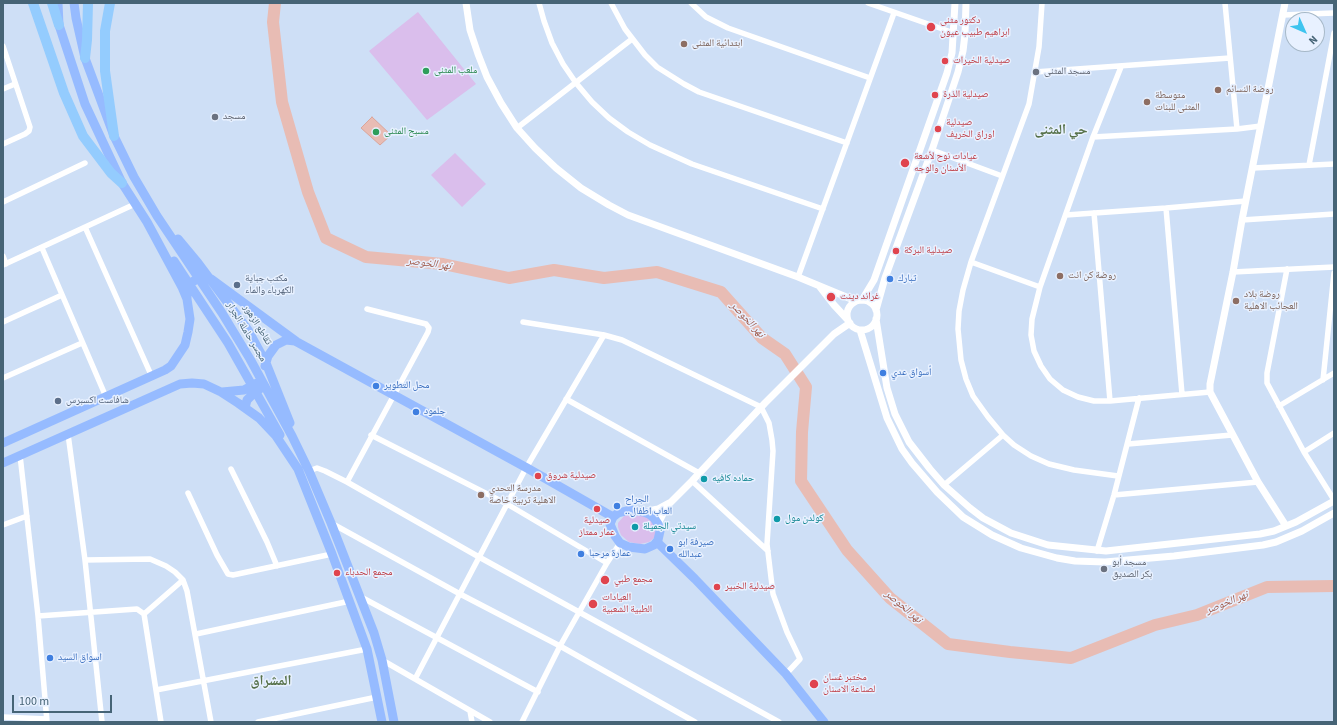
<!DOCTYPE html>
<meta charset="utf-8">
<style>
body{margin:0}
#map{position:relative;width:1337px;height:725px;overflow:hidden;background:#e0ebfe;font-family:"Source Sans 3",sans-serif}
canvas{display:block}
.frame{position:absolute;inset:0;border:4px solid #466476;pointer-events:none}
.north{position:absolute;left:1285px;top:12px;width:40px;height:40px;box-sizing:border-box;background:#e8f1ff;border:1px solid #a7b9c8;border-radius:50%;rotate:135deg;font-size:11px;font-weight:700;line-height:16px;text-align:center;color:#466476}
.north::after{content:'';display:block;margin:auto;width:14px;height:18px;background:#3ec4ef;clip-path:polygon(50% 0,100% 100%,50% 72%,0 100%)}
.scale{position:absolute;left:12px;top:695px;width:100px;height:18px;box-sizing:border-box;border:2px solid #466476;border-top:0;padding-left:5px;font-size:12px;line-height:14px;white-space:nowrap;color:#466476;-webkit-text-stroke:3px #e8f1ff;paint-order:stroke}
</style>
<div id="map">
<canvas width="1337" height="725"></canvas>
<div class="frame"></div>
<div class="north">N</div>
<div class="scale">100 m</div>
</div>
<script>
const context = document.querySelector('canvas').getContext('2d');
context.lineJoin = 'round';
function paint(path, color) { context.fillStyle = color; context.fill(path, 'evenodd'); }
const poly = rows => new Path2D(rows.map(r => 'M' + r).join(''));
function trace(path, color, width, dash) { context.strokeStyle = color; context.lineWidth = width; context.lineCap = dash ? 'butt' : 'round'; context.setLineDash(dash || []); context.stroke(path); }
function drawText(font, color, halo, rows, align = 'center') {
  context.font = font + ' "Source Sans 3","Noto Naskh Arabic",sans-serif'; context.lineWidth = 3; context.setLineDash([]); context.textBaseline = 'middle'; context.strokeStyle = halo; context.fillStyle = color; for (const [text, x, y, turn = 0] of rows) {
    context.save(); context.translate(x, y); context.rotate((+turn || 0) * Math.PI / 180); context.textAlign = isNaN(turn) ? turn : align; if (halo) context.strokeText(text, 0, 0); context.fillText(text, 0, 0); context.restore();
  }
}
paint(poly([
 [3,3,1334,3,1334,722,3,722],
 [1293,20,1317,20,1317,44,1293,44]
]), '#cedff6');
paint(poly([
 [418,12,476,84,427,120,369,51],
 [455,153,486,184,462,207,431,175],
 [632,514,646,516,654,521,656,529,655,537,649,542,640,544,629,542,621,535,618,527,618,523,624,516]
]), '#dabeec');
const water = poly([
 [372,117,391,135,380,145,361,128,372,117]
]);
paint(water, '#e8bcb4');
trace(water, '#daa59a', 1);
trace(poly([
 [275,3,273,22,282,102,308,192,326,238,366,257,443,264,509,278,554,270,604,278,657,272,721,292,762,338,785,354,806,387,802,432,801,481,847,550,890,598,948,644,1010,652,1071,658,1155,625,1197,615,1267,587,1334,586]
]), '#e8bcb4', 12);
trace(poly([
 [539,3,544,21,552,43,563,64,576,83,592,102,609,118,628,132,650,145,692,164,823,209],
 [611,3,625,29,645,55,657,67,684,84,699,92,847,143],
 [691,3,706,17,728,28,870,78],
 [868,3,954,33],
 [1042,3,1039,47,1029,104,971,262,963,290,959,311,958,329,961,360,966,379,973,396,988,417,1003,435,1014,445,1031,456,1049,464,1074,470,1118,476],
 [1225,3,1237,129],
 [1283,15,1334,13],
 [3,46,30,127,29,131,25,134,3,144],
 [1121,67,1093,137,1040,287,1032,319,1031,335,1034,351,1041,366,1050,379,1063,390,1078,397,1094,401,1110,401,1210,392],
 [1035,72,1230,58],
 [3,89,15,84],
 [517,128,632,39],
 [1093,137,1237,129,1261,126],
 [932,150,1002,176],
 [1309,165,1334,33],
 [1253,168,1334,164],
 [3,202,85,163],
 [1166,208,1182,394],
 [1094,213,1110,401],
 [1066,215,1166,208,1246,201],
 [1242,220,1334,214],
 [85,227,152,377],
 [42,248,106,397],
 [3,256,6,264],
 [971,262,1040,287],
 [3,265,135,204],
 [1287,269,1267,373,1267,383,1304,452,1334,500],
 [1233,272,1334,267],
 [798,277,894,13],
 [3,322,62,295],
 [523,322,604,335,622,340,761,407,769,423,772,440,773,451,767,544,773,594,787,632,800,659,786,674],
 [3,378,82,343],
 [1323,380,1334,273],
 [566,399,699,473],
 [1279,406,1334,373],
 [68,434,85,560,102,722],
 [371,435,507,504,607,563],
 [1128,444,1232,435],
 [1304,452,1334,433],
 [20,455,38,616,47,722],
 [231,469,267,542,277,566],
 [309,471,317,468,325,471,347,482,479,557,779,722],
 [692,481,768,551],
 [347,482,428,332,429,328,426,324,367,309],
 [944,485,1003,435],
 [188,493,217,555,228,574,233,575,332,554],
 [1114,495,1258,482],
 [331,523,460,594,560,646,695,722],
 [3,525,27,516],
 [1097,551,1114,495,1139,398],
 [85,560,150,559,166,566,175,572,183,580,187,591,211,722],
 [361,597,538,692],
 [144,614,183,580],
 [38,616,137,609,144,614,161,722],
 [196,634,350,601],
 [382,660,490,722],
 [415,679,526,468,604,335],
 [156,690,367,649],
 [470,711,472,722],
 [3,717,46,719],
 [258,722,377,697],
 [522,722,560,646,607,563,620,543]
]), '#fff', 5.5);
trace(poly([
 [466,3,470,30,478,54,487,77,501,103,517,128,535,148,556,168,581,188,609,205,628,215,798,277,856,301],
 [1285,3,1242,220,1233,272,1210,384,1210,392,1258,482,1286,526],
 [820,287,834,305,847,319],
 [862,300,874,280,947,73,952,53,955,3],
 '847 315a15 15 0 1 1 30 0a15 15 0 1 1-30 0Z',
 [876,310,885,278,932,150,958,72,963,51,965,34,966,3],
 [876,319,887,388,895,414,909,442,930,469,944,485,970,508,983,518,1011,533,1048,545,1106,551,1260,534,1274,531,1296,522,1334,501],
 [860,330,887,418,902,449,912,463,937,492,963,517,992,535,1021,548,1057,558,1075,561,1105,562,1174,556,1263,545,1276,542,1302,531,1334,513],
 [644,512,658,509,669,503],
 [658,524,667,506,692,481,765,403,834,334,850,323]
]), '#fff', 7);
trace(poly([
 [74,3,76,18,85,58,114,136,134,177,157,216,222,313,250,359,292,436,309,471,331,523,374,633,382,660,394,722],
 [178,239,198,263,248,330,266,363,290,423],
 [174,261,228,343,280,435],
 [187,299,187,291,192,282,199,278,211,279,297,342,527,468,613,517],
 [265,366,268,356,276,345,286,340,295,341],
 [222,392,244,390,257,383],
 [245,408,247,400,255,392,260,389],
 [3,443,165,370,171,366,185,345,188,332,190,319,187,299,182,287,147,222,122,183,85,104,59,25,58,3],
 [3,463,180,384,192,383,204,384,221,392,238,403,259,418,276,436,298,469,332,554,367,649,382,722],
 [630,510,644,512,649,514,654,518,658,524,660,531,658,540,654,545,645,549,629,547,620,543,615,536,610,524,613,517,618,513,630,510],
 [657,542,695,579,786,674,824,722]
]), '#96bbff', 9);
trace(poly([
 [33,3,64,93,83,136,111,173,122,183],
 [52,3,59,25],
 [110,3,105,31,105,71,114,136],
 [85,58,87,40,88,3]
]), '#94ccfe', 10);
for (const [x, y, r, color] of [
 [931,27,5,"#e0444e"],
 [684,44,4,"#8d6e63"],
 [945,61,4,"#e0444e"],
 [426,71,4,"#2e9e5b"],
 [1036,72,4,"#6b7280"],
 [1218,90,4,"#8d6e63"],
 [935,95,4,"#e0444e"],
 [1147,102,4,"#8d6e63"],
 [215,117,4,"#6b7280"],
 [938,129,4,"#e0444e"],
 [376,132,4,"#2e9e5b"],
 [905,163,5,"#e0444e"],
 [896,251,4,"#e0444e"],
 [1060,276,4,"#8d6e63"],
 [890,279,4,"#3f7fe0"],
 [237,285,4,"#5c6f8a"],
 [831,297,5,"#e0444e"],
 [1236,301,4,"#8d6e63"],
 [883,373,4,"#3f7fe0"],
 [376,386,4,"#3f7fe0"],
 [58,401,4,"#5c6f8a"],
 [416,412,4,"#3f7fe0"],
 [538,476,4,"#e0444e"],
 [704,479,4,"#0f9aa8"],
 [481,495,4,"#8d6e63"],
 [617,506,4,"#3f7fe0"],
 [597,509,4,"#e0444e"],
 [777,519,4,"#0f9aa8"],
 [635,527,4,"#0f9aa8"],
 [670,549,4,"#3f7fe0"],
 [581,554,4,"#3f7fe0"],
 [1104,569,4,"#6b7280"],
 [337,573,4,"#e0444e"],
 [605,580,5,"#e0444e"],
 [717,587,4,"#e0444e"],
 [593,604,5,"#e0444e"],
 [50,658,4,"#3f7fe0"],
 [814,684,5,"#e0444e"]
]) { const dot = new Path2D(); dot.arc(x, y, r, 0, 2 * Math.PI); context.fillStyle = color; context.fill(dot); trace(dot, '#e8f1ff', 1.5); }
drawText('10px', '#be3a42', '#e8f1ff', [
 ["دكتور مثنى",940,21],
 ["ابراهيم طبيب عيون",940,33],
 ["صيدلية الخيرات",953,61],
 ["صيدلية الذرة",943,95],
 ["صيدلية",946,123],
 ["اوراق الخريف",946,135],
 ["عيادات نوح لأشعة",914,157],
 ["الأسنان والوجه",914,169],
 ["صيدلية البركة",904,251],
 ["غراند دينت",840,297],
 ["صيدلية شروق",546,476],
 ["صيدلية",597,521,"center"],
 ["عمار ممتاز",597,533,"center"],
 ["مجمع الحدباء",345,573],
 ["مجمع طبي",614,580],
 ["صيدلية الخبير",725,587],
 ["العيادات",602,598],
 ["الطبية الشعبية",602,610],
 ["مختبر غسان",823,678],
 ["لصناعة الاسنان",823,690]
], 'left');
drawText('10px', '#785e54', '#e8f1ff', [
 ["ابتدائية المثنى",692,44],
 ["روضة النسائم",1226,90],
 ["متوسطة",1155,96],
 ["المثنى للبنات",1155,108],
 ["روضة كن انت",1068,276],
 ["روضة بلاد",1244,295],
 ["العجائب الاهلية",1244,307],
 ["مدرسة التحدي",489,489],
 ["الاهلية تربية خاصة",489,501]
], 'left');
drawText('10px', '#27864d', '#e8f1ff', [
 ["ملعب المثنى",434,71],
 ["مسبح المثنى",384,132]
], 'left');
drawText('10px', '#5b616d', '#e8f1ff', [
 ["مسجد المثنى",1044,72],
 ["مسجد",223,117],
 ["مسجد أبو",1112,563],
 ["بكر الصديق",1112,575]
], 'left');
drawText('10px', '#4e5e75', '#e8f1ff', [
 ["مكتب جباية",245,279],
 ["الكهرباء والماء",245,291],
 ["شافاست اكسبرس",66,401]
], 'left');
drawText('10px', '#366cbe', '#e8f1ff', [
 ["تبارك",898,279],
 ["أسواق عدي",891,373],
 ["محل التطوير",384,386],
 ["جلمود",424,412],
 ["الجراح",625,500],
 ["..العاب اطفال",625,512],
 ["صيرفة ابو",678,543],
 ["عبدالله",678,555],
 ["عمارة مرحبا",589,554],
 ["اسواق السيد",58,658]
], 'left');
drawText('10px', '#466476', '#e8f1ff', [
 ["تقاطع الزهور",257,325,58],
 ["مجسر حاملة الجرار",246,332,59]
]);
drawText('10px', '#0d838f', '#e8f1ff', [
 ["حماده كافيه",712,479],
 ["كولدن مول",785,519],
 ["سيدتي الجميلة",643,527]
], 'left');
drawText('italic 11px', '#a05747', '#e8f1ff', [
 ["نهر الخوصر",429,264,7],
 ["نهر الخوصر",747,320,47],
 ["نهر الخوصر",1227,603,-22],
 ["نهر الخوصر",903,607,40]
]);
drawText('bold 14px', '#567149', '#e8f1ff', [
 ["حي المثنى",1061,131],
 ["المشراق",271,682]
]);
</script>
